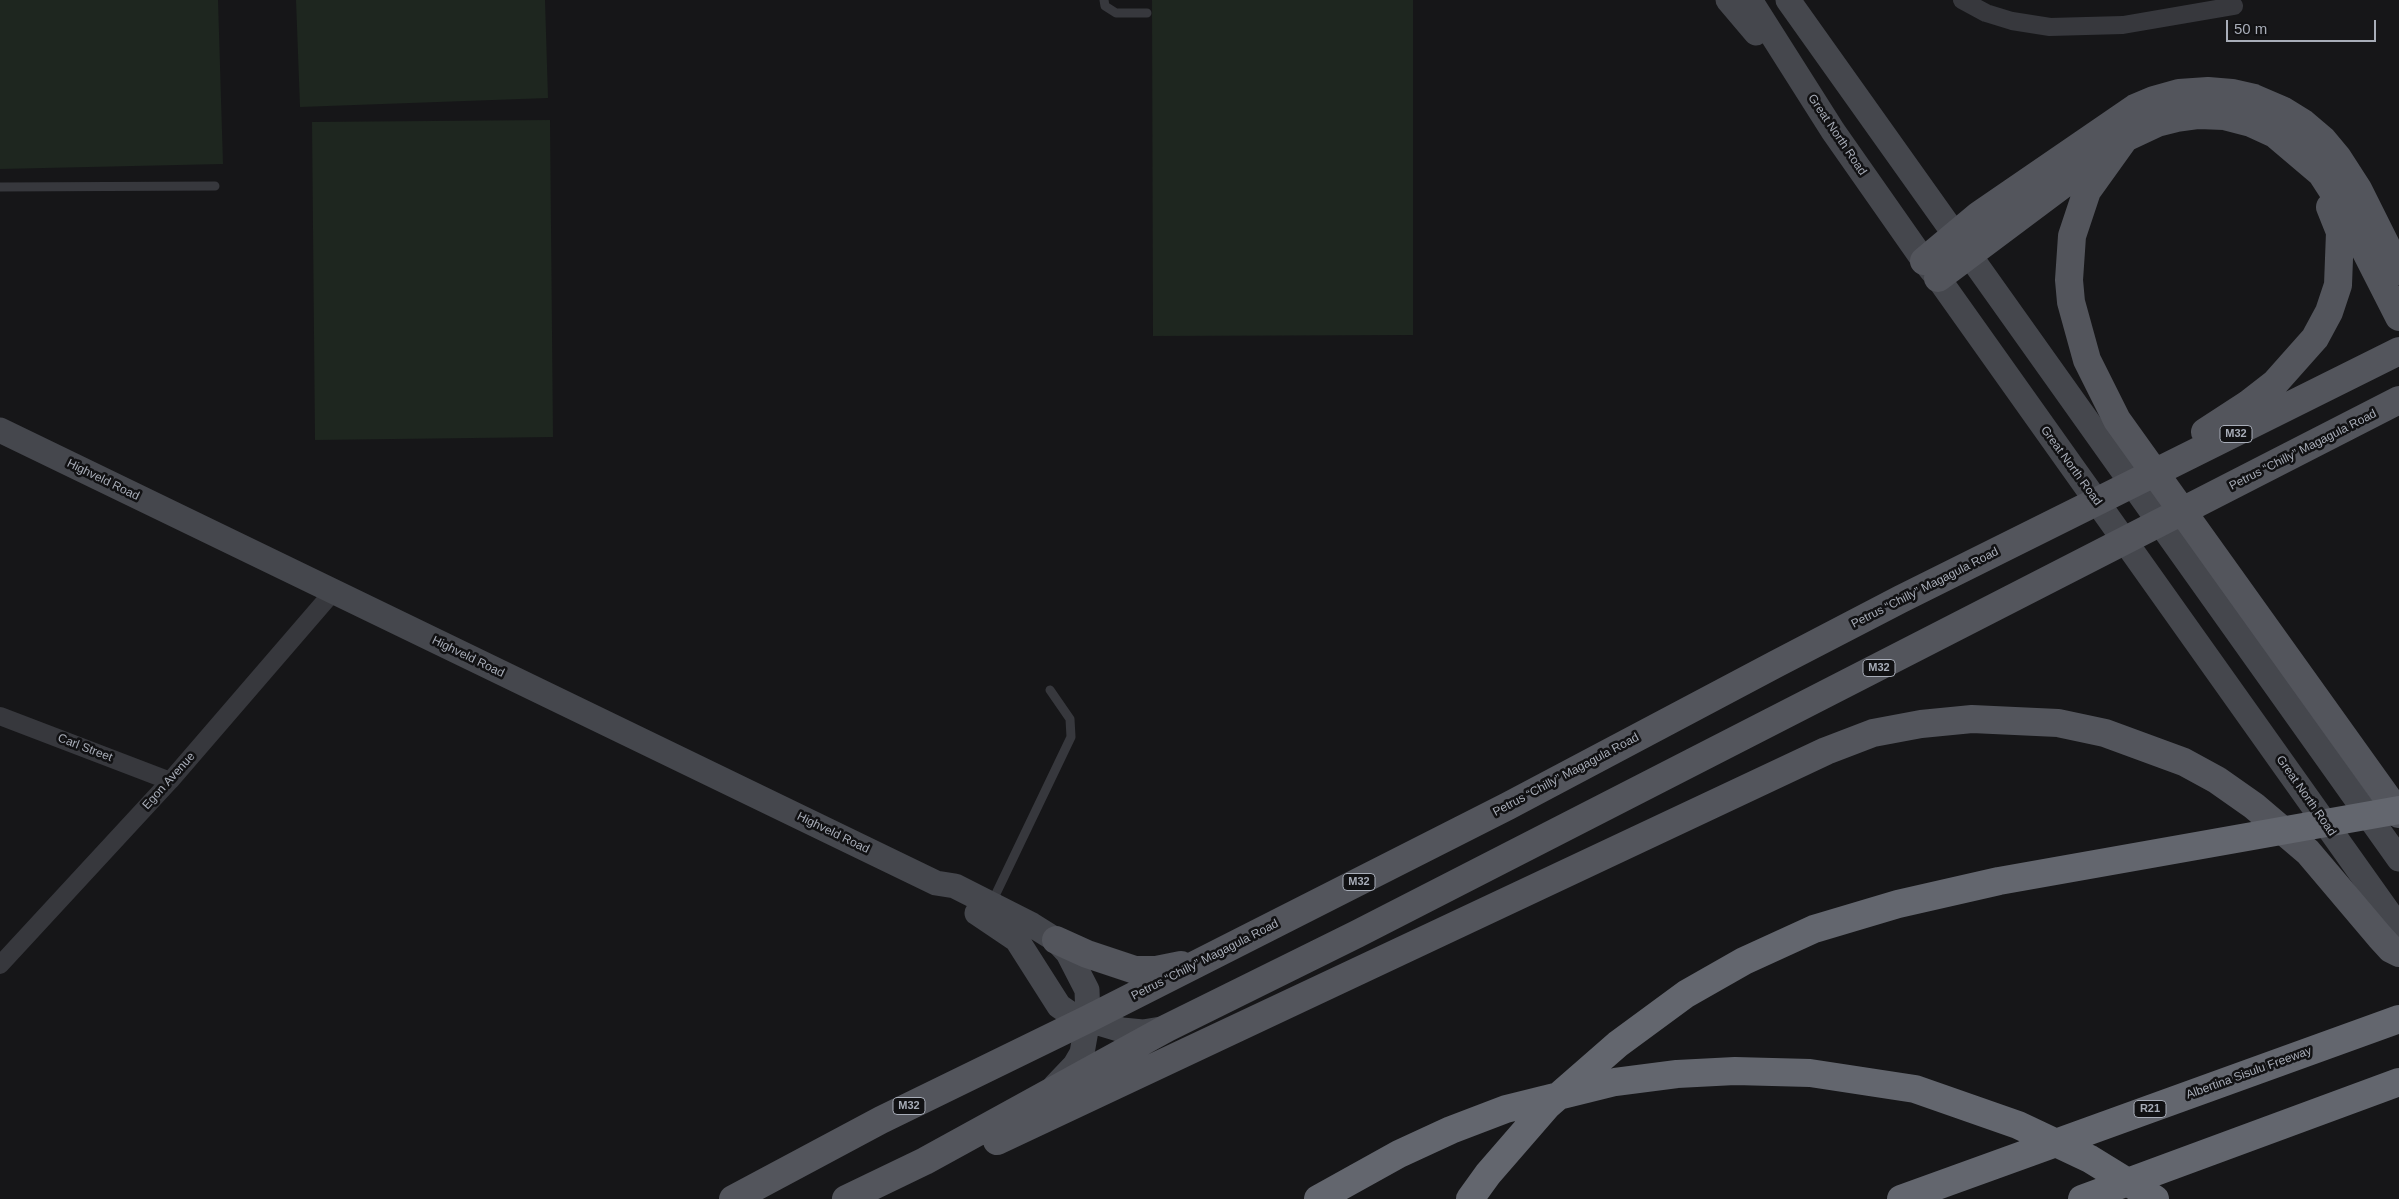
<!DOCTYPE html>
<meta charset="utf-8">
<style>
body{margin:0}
#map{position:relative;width:2399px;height:1199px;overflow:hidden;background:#161618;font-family:Arial,sans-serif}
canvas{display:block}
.scale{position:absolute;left:2226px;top:20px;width:150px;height:22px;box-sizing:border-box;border:2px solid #a8adb8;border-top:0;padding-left:6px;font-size:15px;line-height:18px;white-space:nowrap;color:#a8adb8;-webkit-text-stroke:4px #111113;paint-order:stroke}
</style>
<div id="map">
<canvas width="2399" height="1199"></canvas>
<div class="scale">50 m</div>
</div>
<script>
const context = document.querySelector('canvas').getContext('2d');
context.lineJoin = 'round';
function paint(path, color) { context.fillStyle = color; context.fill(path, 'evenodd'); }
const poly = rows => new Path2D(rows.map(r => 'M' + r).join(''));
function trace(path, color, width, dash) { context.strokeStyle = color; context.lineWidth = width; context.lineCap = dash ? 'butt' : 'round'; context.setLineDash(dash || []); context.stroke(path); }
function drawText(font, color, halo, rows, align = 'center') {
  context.font = font + ' Arial,sans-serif'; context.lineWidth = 5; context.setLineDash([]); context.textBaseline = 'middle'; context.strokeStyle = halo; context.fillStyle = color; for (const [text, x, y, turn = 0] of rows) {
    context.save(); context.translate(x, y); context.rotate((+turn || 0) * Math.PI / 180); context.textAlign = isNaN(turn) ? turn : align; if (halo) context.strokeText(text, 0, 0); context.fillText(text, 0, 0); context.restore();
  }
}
paint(poly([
 [0,0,218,0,223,164,0,169],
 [296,0,545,0,548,98,300,107],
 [1152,0,1413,0,1413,335,1153,336],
 [550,120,553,437,315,440,312,122]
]), '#1e261f');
trace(poly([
 [1104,0,1105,6,1116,13,1147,13],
 [0,187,215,186],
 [992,902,1071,737,1070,719,1050,690]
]), '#37383d', 9);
trace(poly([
 [1962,0,1986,13,2012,21,2050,27,2123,25,2234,6],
 [0,716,170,781],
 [0,965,170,781,333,592]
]), '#37383d', 18);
trace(poly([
 [1728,0,1756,33],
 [1750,0,1833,131,1924,261,1938,278,2399,927],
 [1788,0,2399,859],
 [0,430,936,883,955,886,1032,925,1056,940,1068,953,1087,990,1088,1019,1082,1053,1075,1065,1055,1086],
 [977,913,1017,940,1059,1006,1072,1015,1122,1030,1143,1032,1167,1028]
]), '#45474d', 25);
trace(poly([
 [2125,138,2087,191,2072,236,2069,280,2071,302,2087,360,2117,420,2399,814],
 [1924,261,1979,215,2135,108,2154,100,2179,93,2208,91,2232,93,2254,98,2282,110,2303,123,2323,140,2338,158,2358,189,2399,271],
 [1938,278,2125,138,2157,123,2177,118,2199,115,2224,116,2251,123,2275,134,2321,173,2343,207,2399,317],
 [2205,432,2248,404,2275,383,2315,338,2329,312,2338,285,2340,232,2330,207],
 [1056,940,1087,954,1135,970,1156,970,1181,965],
 [997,1141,1826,751,1873,733,1921,724,1972,719,2058,723,2105,733,2184,762,2217,780,2254,806,2308,852,2380,937,2391,949,2399,953],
 [733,1199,881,1120,1088,1019,1508,806,1776,664,1901,599,2399,351],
 [846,1199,925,1161,1167,1028,1357,934,2399,400]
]), '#53555c', 28);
trace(poly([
 [1318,1199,1399,1154,1451,1130,1506,1109,1615,1082,1677,1074,1735,1071,1810,1073,1915,1089,2018,1125,2090,1159,2155,1199],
 [1470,1199,1488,1174,1547,1106,1618,1044,1686,994,1744,961,1814,929,1898,904,1999,881,2399,810],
 [1901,1199,2399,1019],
 [2082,1199,2399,1082]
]), '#63666e', 28);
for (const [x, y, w] of [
 [2236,434,32],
 [1879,668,32],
 [1359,882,32],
 [909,1106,32],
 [2150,1109,32]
]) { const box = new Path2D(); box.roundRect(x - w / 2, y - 8.5, w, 17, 4); context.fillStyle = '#111113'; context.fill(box); trace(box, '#a8adb8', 1); }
drawText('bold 11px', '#a8adb8', null, [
 ["M32",2236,434],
 ["M32",1879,668],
 ["M32",1359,882],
 ["M32",909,1106],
 ["R21",2150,1109]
]);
drawText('12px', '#a8adb8', '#111113', [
 ["Great North Road",1837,135,56],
 ["Petrus “Chilly” Magagula Road",2303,450,-27],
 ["Great North Road",2071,466,54],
 ["Highveld Road",103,480,26],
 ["Petrus “Chilly” Magagula Road",1925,588,-27],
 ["Highveld Road",468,657,26],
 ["Carl Street",85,748,21],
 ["Petrus “Chilly” Magagula Road",1566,775,-28],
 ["Egon Avenue",169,781,-48],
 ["Great North Road",2306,796,55],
 ["Highveld Road",833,833,26],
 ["Petrus “Chilly” Magagula Road",1205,960,-27],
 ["Albertina Sisulu Freeway",2249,1073,-20]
]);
</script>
